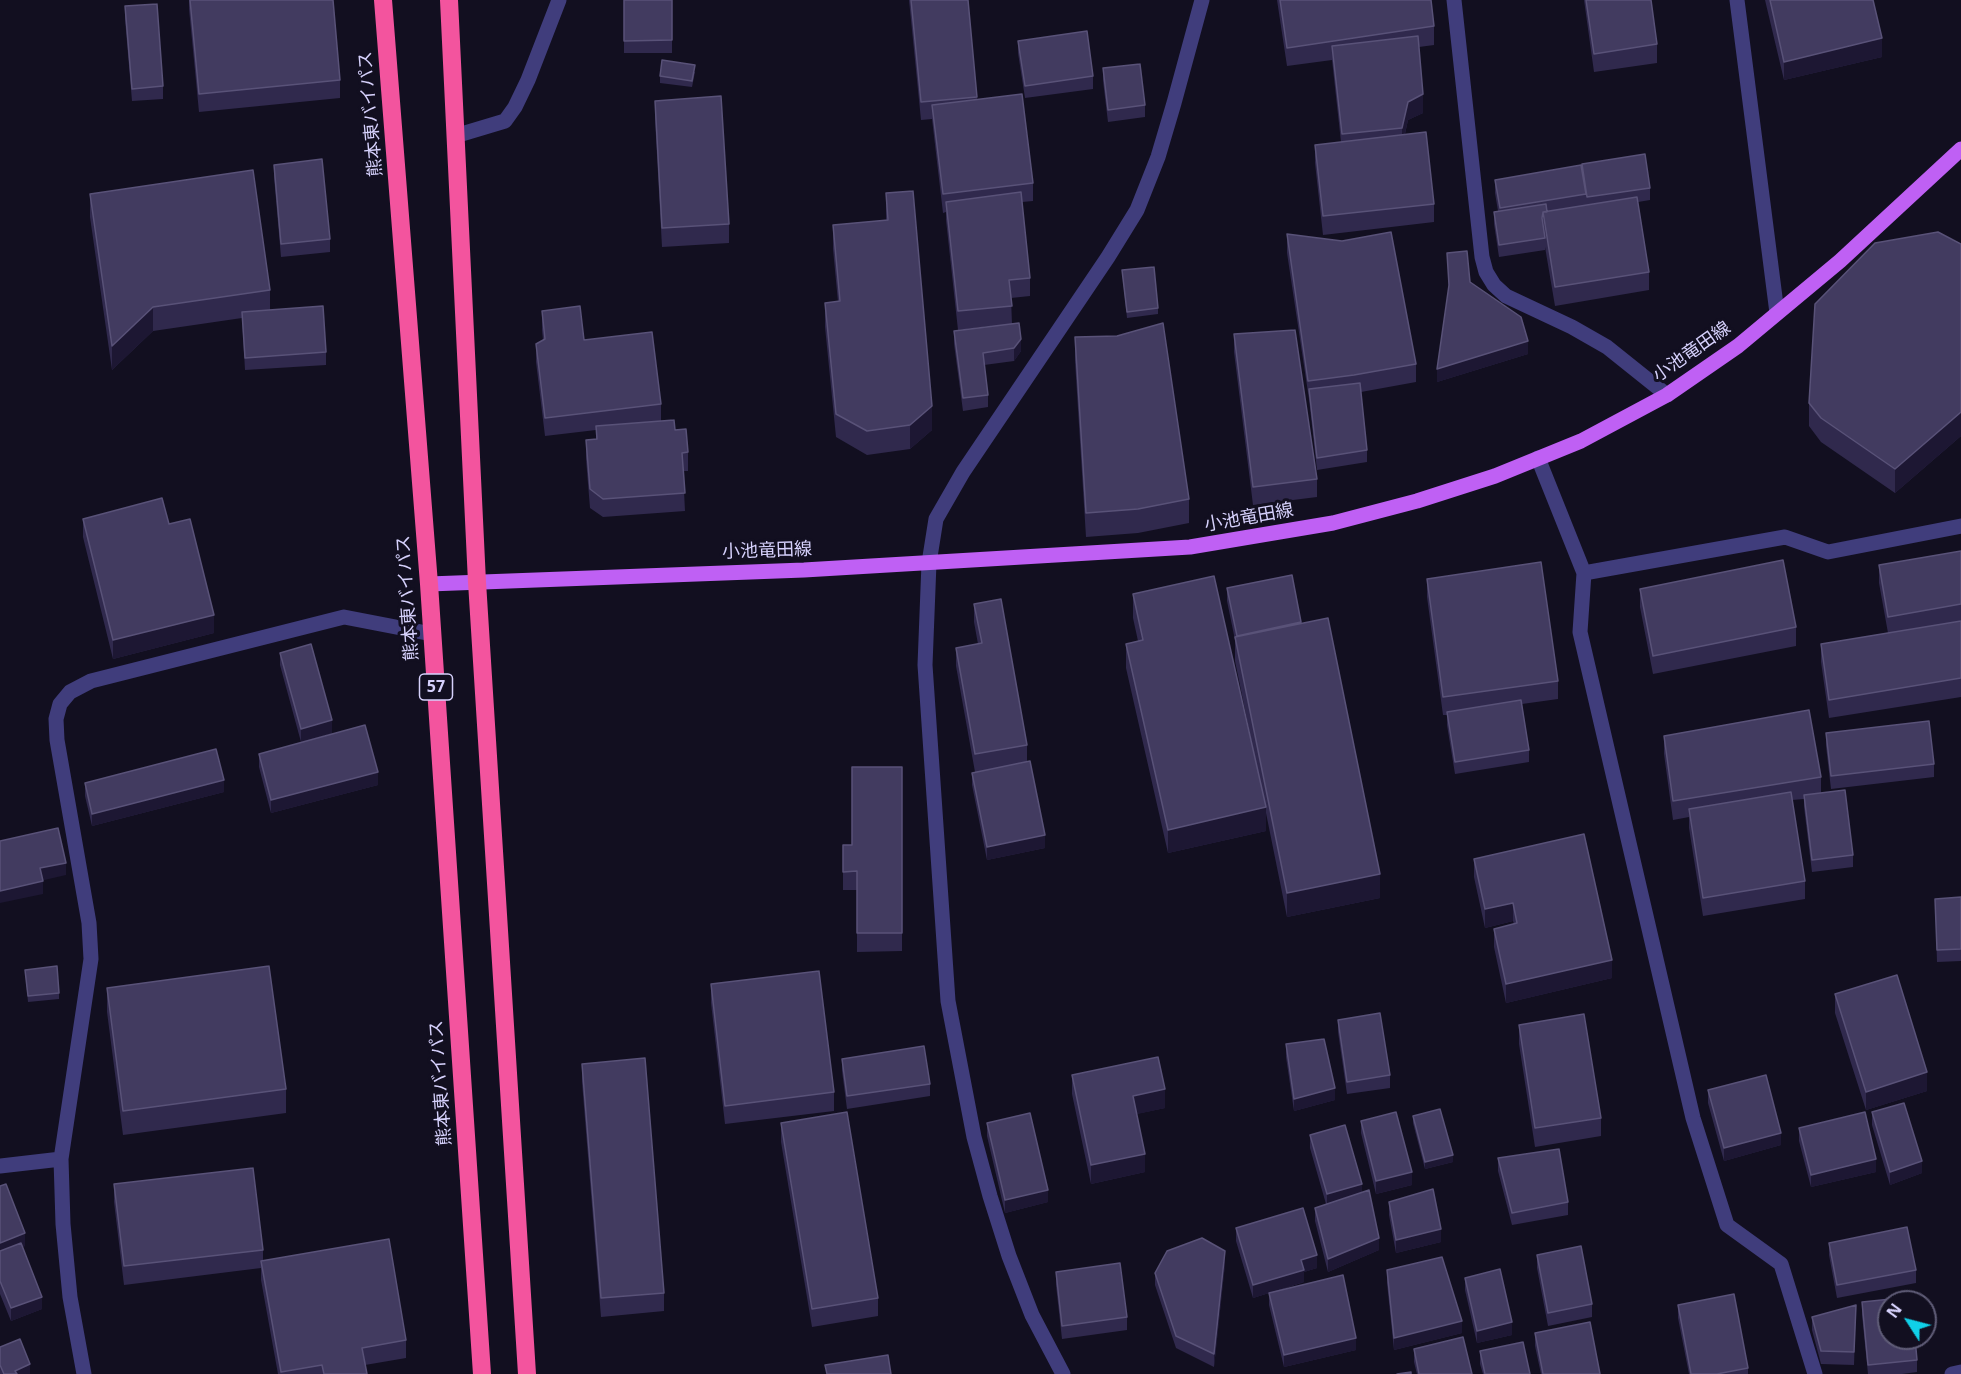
<!DOCTYPE html>
<meta charset="utf-8">
<style>
body{margin:0}
#map{position:relative;width:1961px;height:1374px;overflow:hidden;background:#120f20;font-family:"Open Sans",sans-serif}
canvas{display:block}
.north{position:absolute;left:1877px;top:1290px;width:60px;height:60px;box-sizing:border-box;background:#120f20;border:2px solid #605d78;border-radius:50%;rotate:306deg;font-size:16px;font-weight:700;line-height:24px;text-align:center;color:#d6d1fc}
.north::after{content:'';display:block;margin:auto;width:21px;height:27px;background:#10d0e8;clip-path:polygon(50% 0,100% 100%,50% 72%,0 100%)}
</style>
<div id="map">
<canvas width="1961" height="1374"></canvas>
<div class="north">N</div>
</div>
<script>
const context = document.querySelector('canvas').getContext('2d');
context.lineJoin = 'round';
const poly = rows => new Path2D(rows.map(r => 'M' + r).join(''));
function trace(path, color, width, dash) { context.strokeStyle = color; context.lineWidth = width; context.lineCap = dash ? 'butt' : 'round'; context.setLineDash(dash || []); context.stroke(path); }
function paint(path, color) { context.fillStyle = color; context.fill(path, 'evenodd'); }
function drawText(font, color, halo, rows, align = 'center') {
  context.font = font + ' "Open Sans","Noto Sans JP",sans-serif'; context.lineWidth = 6; context.setLineDash([]); context.textBaseline = 'middle'; context.strokeStyle = halo; context.fillStyle = color; for (const [text, x, y, turn = 0] of rows) {
    context.save(); context.translate(x, y); context.rotate((+turn || 0) * Math.PI / 180); context.textAlign = isNaN(turn) ? turn : align; if (halo) context.strokeText(text, 0, 0); context.fillText(text, 0, 0); context.restore();
  }
}
trace(poly([
 [1454,0,1482,257,1486,272,1494,285,1506,296,1572,327,1607,347,1667,395],
 [1737,0,1777,313],
 [455,136,505,121,515,107,528,80,559,0],
 [1538,458,1584,573,1580,632,1693,1118,1727,1225,1781,1264,1815,1374],
 [1584,573,1785,537,1828,552,1961,526],
 [61,1159,91,959,89,923,57,740,56,719,60,704,70,692,91,681,344,617,432,634],
 [0,1166,61,1159,63,1224,70,1297,84,1374],
 [1063,1374,1032,1315,1009,1256,990,1196,974,1137,948,1001,925,665,929,563,936,519,963,472,1108,257,1137,210,1158,157,1174,103,1202,0],
 [1952,1374,1961,1372]
]), '#403d7c', 15);
trace(poly([
 [429,584,804,570,1190,547,1333,523,1417,501,1495,476,1581,441,1667,395,1738,346,1840,261,1961,149]
]), '#bf60f4', 15);
trace(poly([
 [383,0,429,584,482,1374],
 [449,0,477,582,527,1374]
]), '#f3549e', 18);
paint(poly([
 [189,0,333,0,340,80,340,98,199,112,189,9],
 [624,0,672,0,672,53,624,53],
 [909,0,968,0,977,99,1033,183,1033,201,1022,202,1030,278,1030,296,1011,298,1012,324,1021,351,1014,361,984,365,988,395,988,407,963,411,954,344,954,331,999,325,958,330,946,220,946,212,943,213,932,119,921,120],
 [1277,0,1431,0,1434,26,1434,45,1419,47,1423,113,1408,120,1405,134,1434,204,1434,222,1323,235,1315,163,1315,145,1341,142,1332,60,1287,66],
 [1584,0,1651,0,1657,44,1657,63,1594,72],
 [1765,0,1873,0,1882,57,1784,80],
 [125,6,163,86,163,99,132,101,125,19],
 [1018,41,1093,76,1093,89,1025,98,1018,53],
 [1103,68,1145,105,1145,117,1108,122,1103,81],
 [695,72,692,87,660,83,660,76],
 [655,101,729,224,729,243,662,247,655,119],
 [1582,164,1650,188,1650,200,1638,202,1649,272,1649,290,1555,306,1545,247,1545,250,1499,257,1494,224,1494,212,1498,211,1495,193,1495,180,1582,173],
 [274,165,330,239,330,252,281,257,274,177],
 [886,193,932,430,910,449,867,455,836,437,825,327,825,303,838,302,833,249,833,225,886,220],
 [90,194,270,290,270,310,326,352,326,365,245,370,242,318,153,331,112,370,90,217],
 [1287,234,1416,364,1416,382,1361,392,1367,450,1367,462,1317,470,1309,399,1287,253],
 [1961,244,1961,436,1895,493,1821,442,1809,426,1809,403],
 [1447,253,1470,282,1528,354,1437,382,1449,289],
 [1122,270,1158,308,1158,314,1127,318],
 [542,311,584,340,661,404,661,421,675,430,688,452,688,471,683,471,685,511,603,517,590,508,586,459,586,440,596,439,596,430,545,436,536,362,536,344,543,340,542,330],
 [1234,334,1317,479,1317,497,1253,505,1234,352],
 [1075,337,1189,499,1189,523,1138,533,1086,537,1075,361],
 [83,519,169,524,214,633,113,659,83,537],
 [1961,551,1961,697,1829,718,1821,662,1821,644,1888,633,1879,583,1879,565],
 [1427,579,1558,681,1558,699,1522,704,1529,750,1529,762,1455,774,1447,725,1447,715,1443,715,1427,597],
 [1227,588,1301,623,1380,898,1287,917,1266,813,1266,831,1168,853,1126,668,1126,644,1138,641,1133,618,1133,594,1255,759,1235,661,1235,640,1227,601],
 [1640,589,1796,627,1796,646,1653,674,1640,607],
 [974,604,1027,745,1027,761,1045,848,987,860,972,785,972,773,975,772,956,666,956,648,978,644,974,622],
 [280,653,332,733,301,742,280,665],
 [1826,733,1934,764,1934,777,1831,789,1826,746],
 [1664,736,1821,777,1821,793,1853,855,1853,867,1812,872,1804,807,1804,799,1792,800,1805,881,1805,899,1703,916,1689,828,1689,817,1673,820,1664,754],
 [259,754,378,785,271,813,259,767],
 [902,767,902,951,857,952,857,890,843,890,843,845,852,845],
 [85,783,224,792,92,826,85,796],
 [1474,859,1612,978,1506,1003,1494,947,1494,929,1514,924,1513,921,1485,928,1474,877],
 [1961,897,1961,961,1937,962,1935,899],
 [25,970,59,993,59,999,28,1002],
 [711,984,834,1092,834,1111,725,1124,711,1003],
 [107,988,286,1089,286,1113,123,1135,107,1012],
 [1835,994,1927,1091,1866,1110,1835,1013],
 [1338,1020,1390,1075,1390,1088,1347,1094,1338,1032],
 [1519,1025,1601,1118,1601,1136,1535,1147,1519,1044],
 [1286,1044,1335,1100,1294,1111,1286,1057],
 [842,1059,930,1084,930,1096,847,1109,842,1071],
 [582,1064,664,1293,664,1311,601,1317,582,1082],
 [1072,1075,1165,1108,1136,1114,1145,1172,1091,1184,1072,1094],
 [1708,1090,1781,1145,1724,1161,1708,1103],
 [1872,1112,1922,1173,1890,1185,1872,1125],
 [1413,1116,1453,1162,1425,1169,1413,1123],
 [1361,1121,1412,1185,1376,1194,1361,1133],
 [781,1123,878,1298,878,1316,812,1327,781,1142],
 [987,1123,1048,1202,1005,1213,987,1136],
 [1799,1128,1876,1172,1811,1187,1799,1141],
 [1310,1135,1362,1193,1379,1250,1328,1272,1315,1221,1315,1208,1326,1204,1310,1148],
 [1498,1158,1568,1202,1568,1215,1512,1225,1498,1171],
 [114,1184,263,1250,263,1261,406,1340,406,1358,365,1365,367,1374,278,1374,261,1280,261,1268,124,1285,114,1202],
 [0,1186,25,1246,22,1247,42,1309,11,1321,0,1294],
 [1389,1202,1441,1242,1396,1253,1389,1215],
 [1236,1228,1317,1268,1304,1272,1304,1282,1277,1291,1356,1350,1284,1367,1269,1305,1269,1293,1253,1298,1236,1241],
 [1829,1243,1916,1270,1916,1283,1837,1298,1829,1255],
 [1537,1255,1592,1304,1592,1317,1548,1326,1537,1268],
 [1225,1264,1214,1367,1176,1348,1155,1285,1155,1273],
 [1387,1270,1462,1333,1394,1350,1387,1283],
 [1056,1272,1127,1317,1127,1330,1062,1339,1056,1285],
 [1465,1278,1512,1335,1477,1343,1465,1290],
 [1862,1302,1917,1360,1917,1372,1902,1374,1868,1374,1862,1315],
 [1678,1305,1748,1368,1748,1374,1689,1374,1678,1318],
 [1856,1305,1854,1365,1821,1364,1812,1330,1812,1317],
 [1535,1333,1600,1374,1541,1374,1535,1346],
 [0,1347,30,1374,0,1374],
 [1414,1349,1472,1374,1417,1374,1414,1362],
 [1480,1351,1530,1374,1483,1374,1480,1364]
]), '#30294d');
paint(poly([
 [1882,38,1882,57,1784,80,1784,62],
 [1423,94,1423,113,1408,120,1402,146,1402,128,1408,102],
 [153,307,153,331,112,370,112,346],
 [1021,339,1021,351,1014,361,1014,348],
 [1528,341,1528,354,1437,382,1437,369],
 [932,406,932,430,910,449,910,425],
 [1961,412,1961,436,1895,493,1895,469],
 [214,615,214,633,113,659,113,640],
 [332,720,332,733,301,742,301,729],
 [378,772,378,785,271,813,271,800],
 [224,780,224,792,92,826,92,814],
 [1266,807,1266,831,1168,853,1168,830],
 [1045,835,1045,848,987,860,987,847],
 [66,863,66,875,40,881,40,868],
 [1380,874,1380,898,1287,917,1287,893],
 [43,881,43,894,0,903,0,891],
 [1513,903,1513,921,1485,928,1485,909],
 [1612,960,1612,978,1506,1003,1506,984],
 [1927,1072,1927,1091,1866,1110,1866,1092],
 [1335,1088,1335,1100,1294,1111,1294,1099],
 [1165,1089,1165,1108,1133,1115,1133,1096],
 [1781,1133,1781,1145,1724,1161,1724,1148],
 [1145,1154,1145,1172,1091,1184,1091,1165],
 [1453,1155,1453,1162,1425,1169,1425,1162],
 [1876,1159,1876,1172,1811,1187,1811,1175],
 [1922,1161,1922,1173,1890,1185,1890,1172],
 [1412,1172,1412,1185,1376,1194,1376,1181],
 [1362,1184,1362,1196,1327,1207,1327,1194],
 [1048,1190,1048,1202,1005,1213,1005,1200],
 [1441,1229,1441,1242,1396,1253,1396,1240],
 [25,1233,25,1246,0,1255,0,1243],
 [1379,1238,1379,1250,1328,1272,1328,1259],
 [1225,1251,1225,1264,1214,1367,1214,1354],
 [1317,1255,1317,1268,1304,1272,1304,1282,1253,1298,1253,1285,1301,1260],
 [42,1297,42,1309,11,1321,11,1308],
 [1462,1321,1462,1333,1394,1350,1394,1338],
 [1512,1322,1512,1335,1477,1343,1477,1331],
 [1356,1338,1356,1350,1284,1367,1284,1355],
 [30,1364,30,1374,15,1374,15,1371]
]), '#1d1733');
const building = poly([
 [190,0,333,0,340,80,199,94,190,0],
 [624,0,672,0,672,40,624,41,624,0],
 [911,0,968,0,977,97,921,102,911,0],
 [1280,0,1431,0,1434,26,1287,48,1280,0],
 [1586,0,1651,0,1657,44,1594,54,1586,0],
 [1770,0,1873,0,1882,38,1784,62,1770,0],
 [157,4,163,86,132,89,125,6,157,4],
 [1087,31,1093,76,1025,86,1018,41,1087,31],
 [1418,36,1423,94,1408,102,1402,128,1342,134,1332,46,1418,36],
 [662,60,695,65,692,81,660,76,662,60],
 [1140,64,1145,105,1108,110,1103,68,1140,64],
 [1022,94,1033,183,943,194,932,105,1022,94],
 [721,96,729,224,662,228,655,101,721,96],
 [1426,132,1434,204,1323,216,1315,145,1426,132],
 [1645,154,1650,188,1587,197,1582,164,1645,154],
 [322,159,330,239,281,244,274,165,322,159],
 [1581,165,1586,194,1500,208,1495,180,1581,165],
 [253,170,270,290,153,307,112,346,90,194,253,170],
 [913,191,932,406,910,425,867,431,836,414,825,303,840,301,833,225,888,220,886,193,913,191],
 [1021,192,1030,278,1009,280,1012,306,958,311,946,202,1021,192],
 [1637,197,1649,272,1555,287,1543,212,1637,197],
 [1546,204,1547,212,1543,212,1542,218,1545,238,1499,245,1494,212,1546,204],
 [1391,232,1416,364,1354,375,1308,381,1287,234,1342,241,1391,232],
 [1938,232,1961,244,1961,412,1895,469,1821,418,1809,403,1815,304,1875,243,1938,232],
 [1467,251,1470,282,1521,317,1528,341,1437,369,1449,285,1447,253,1467,251],
 [1154,267,1158,308,1127,312,1122,270,1154,267],
 [323,306,326,352,245,358,242,312,323,306],
 [580,306,584,340,652,332,661,404,545,418,536,344,545,339,542,311,580,306],
 [1019,323,1021,339,1014,348,983,353,988,395,963,398,954,331,1019,323],
 [1163,323,1189,499,1138,509,1086,513,1075,337,1117,336,1163,323],
 [1295,330,1317,479,1253,487,1234,334,1295,330],
 [1360,383,1367,450,1317,458,1309,389,1360,383],
 [674,420,675,430,686,429,688,452,682,453,685,493,603,499,590,489,586,440,597,439,596,426,674,420],
 [162,498,169,524,190,519,214,615,113,640,83,519,162,498],
 [1961,551,1961,604,1888,617,1879,565,1961,551],
 [1783,560,1796,627,1653,656,1640,589,1783,560],
 [1541,562,1558,681,1443,697,1427,579,1541,562],
 [1292,575,1301,622,1237,636,1227,588,1292,575],
 [1214,576,1266,807,1168,830,1126,644,1143,640,1133,594,1214,576],
 [1001,599,1027,745,975,754,956,648,982,643,974,604,1001,599],
 [1328,618,1380,874,1287,893,1235,637,1328,618],
 [1961,621,1961,678,1829,700,1821,644,1961,621],
 [311,644,332,720,301,729,280,653,311,644],
 [1521,700,1529,750,1455,762,1447,712,1521,700],
 [1809,710,1821,777,1673,801,1664,736,1809,710],
 [1929,721,1934,764,1831,776,1826,733,1929,721],
 [365,725,378,772,271,800,259,754,365,725],
 [216,749,224,780,92,814,85,783,216,749],
 [1030,761,1045,835,987,847,972,773,1030,761],
 [852,767,902,767,902,933,857,933,857,871,843,872,843,845,852,845,852,767],
 [1845,790,1853,855,1812,860,1804,795,1845,790],
 [1791,792,1805,881,1703,898,1689,809,1791,792],
 [58,828,66,863,40,868,43,881,0,891,0,841,58,828],
 [1584,834,1612,960,1506,984,1494,929,1517,923,1513,903,1485,909,1474,859,1584,834],
 [1961,897,1961,949,1937,950,1935,899,1961,897],
 [57,966,59,993,28,996,25,970,57,966],
 [269,966,286,1089,123,1111,107,988,269,966],
 [819,971,834,1092,725,1106,711,984,819,971],
 [1897,975,1927,1072,1866,1092,1835,994,1897,975],
 [1380,1013,1390,1075,1347,1082,1338,1020,1380,1013],
 [1584,1014,1601,1118,1535,1128,1519,1025,1584,1014],
 [1324,1039,1335,1088,1294,1099,1286,1044,1324,1039],
 [924,1046,930,1084,847,1096,842,1059,924,1046],
 [1158,1057,1165,1089,1133,1096,1145,1154,1091,1165,1072,1075,1158,1057],
 [645,1058,664,1293,601,1298,582,1064,645,1058],
 [1766,1075,1781,1133,1724,1148,1708,1090,1766,1075],
 [1904,1103,1922,1161,1890,1172,1872,1112,1904,1103],
 [1440,1109,1453,1155,1425,1162,1413,1116,1440,1109],
 [847,1112,878,1298,812,1309,781,1123,847,1112],
 [1396,1112,1412,1172,1376,1181,1361,1121,1396,1112],
 [1865,1112,1876,1159,1811,1175,1799,1128,1865,1112],
 [1030,1113,1048,1190,1005,1200,987,1123,1030,1113],
 [1345,1125,1362,1184,1327,1194,1310,1135,1345,1125],
 [1559,1149,1568,1202,1512,1213,1498,1158,1559,1149],
 [253,1168,263,1250,124,1266,114,1184,253,1168],
 [6,1184,25,1233,0,1243,0,1186,6,1184],
 [1433,1189,1441,1229,1396,1240,1389,1202,1433,1189],
 [1369,1190,1379,1238,1328,1259,1315,1208,1369,1190],
 [1303,1208,1317,1255,1301,1260,1304,1270,1253,1285,1236,1228,1303,1208],
 [1907,1227,1916,1270,1837,1285,1829,1243,1907,1227],
 [1202,1238,1225,1251,1214,1354,1176,1336,1155,1273,1167,1251,1202,1238],
 [389,1239,406,1340,362,1348,367,1374,324,1374,322,1365,281,1372,261,1261,389,1239],
 [21,1243,42,1297,11,1308,0,1281,0,1251,21,1243],
 [1581,1246,1592,1304,1548,1313,1537,1255,1581,1246],
 [1442,1257,1462,1321,1394,1338,1387,1270,1442,1257],
 [1120,1263,1127,1317,1062,1326,1056,1272,1120,1263],
 [1500,1269,1512,1322,1477,1331,1465,1278,1500,1269],
 [1343,1275,1356,1338,1284,1355,1269,1293,1343,1275],
 [1734,1294,1748,1368,1717,1374,1691,1374,1678,1305,1734,1294],
 [1911,1297,1912,1302,1889,1302,1889,1338,1915,1338,1917,1360,1868,1365,1862,1302,1911,1297],
 [1856,1305,1854,1352,1821,1351,1812,1317,1856,1305],
 [1590,1322,1600,1374,1543,1374,1535,1333,1590,1322],
 [1463,1337,1472,1374,1419,1374,1414,1349,1463,1337],
 [20,1339,30,1364,15,1371,17,1374,4,1374,0,1365,0,1347,20,1339],
 [1523,1342,1530,1374,1485,1374,1480,1351,1523,1342],
 [888,1355,891,1374,827,1374,825,1365,888,1355],
 [1411,1372,1411,1374,1397,1374,1411,1372]
]);
paint(building, '#423b60');
trace(building, '#595278', 1.5);
for (const [x, y, w] of [
 [436,687,33]
]) { const box = new Path2D(); box.roundRect(x - w / 2, y - 13, w, 26, 4.5); context.fillStyle = '#120f20'; context.fill(box); trace(box, '#d6d1fc', 1.5); }
drawText('bold 16px', '#d6d1fc', null, [
 ["57",436,687]
]);
drawText('18px', '#d6d1fc', '#120f20', [
 ["熊本東バイパス",371,114,-95],
 ["小池竜田線",1692,352,-35],
 ["小池竜田線",1249,518,-10],
 ["小池竜田線",767,551,-2],
 ["熊本東バイパス",408,598,-94],
 ["熊本東バイパス",441,1083,-94]
]);
</script>
